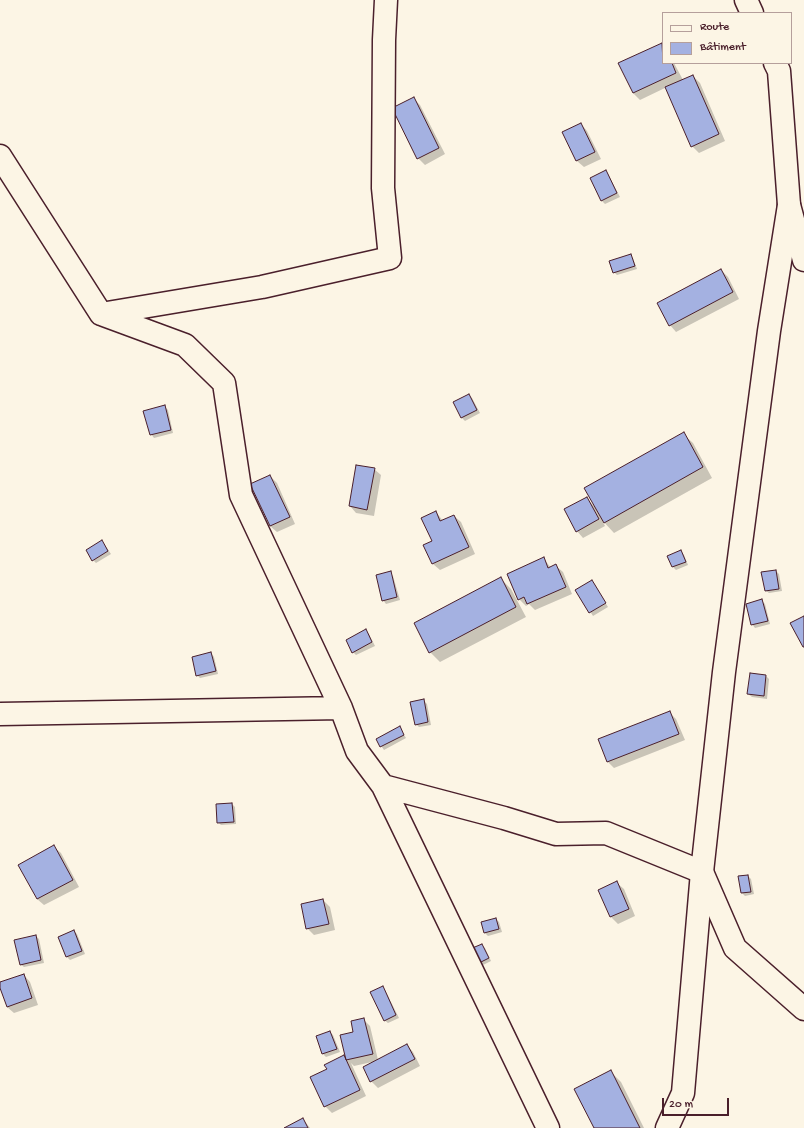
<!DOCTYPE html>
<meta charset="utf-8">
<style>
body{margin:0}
#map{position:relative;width:804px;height:1128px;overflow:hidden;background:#fcf5e5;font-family:"Gochi Hand",sans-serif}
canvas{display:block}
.legend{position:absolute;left:662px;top:12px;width:130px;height:52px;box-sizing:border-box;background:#fcf5e5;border:1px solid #b59f9b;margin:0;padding:5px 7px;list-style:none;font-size:12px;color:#4a1f2b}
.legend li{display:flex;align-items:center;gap:8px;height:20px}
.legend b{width:20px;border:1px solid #b59f9b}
.scale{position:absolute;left:662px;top:1098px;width:67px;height:18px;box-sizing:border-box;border:2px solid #4a1f2b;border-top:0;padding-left:5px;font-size:12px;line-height:14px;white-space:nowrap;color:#4a1f2b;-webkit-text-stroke:3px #fcf5e5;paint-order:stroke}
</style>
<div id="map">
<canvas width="804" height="1128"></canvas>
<ul class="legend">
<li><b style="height:5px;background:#fcf5e5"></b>Route</li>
<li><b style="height:11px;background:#a4b1e1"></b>Bâtiment</li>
</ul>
<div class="scale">20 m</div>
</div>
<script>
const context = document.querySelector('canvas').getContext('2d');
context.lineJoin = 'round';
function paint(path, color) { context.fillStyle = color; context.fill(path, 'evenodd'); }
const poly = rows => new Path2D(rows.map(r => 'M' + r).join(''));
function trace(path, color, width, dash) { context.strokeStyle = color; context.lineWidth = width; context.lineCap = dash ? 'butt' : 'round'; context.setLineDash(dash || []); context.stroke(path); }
paint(poly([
 [662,44,663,63,674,63,683,80,693,76,700,83,725,141,699,153,692,146,667,87,640,100,633,93,620,64],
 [413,98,420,105,445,154,425,165,418,158],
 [581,124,587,131,601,159,584,167,577,161,564,132],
 [605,171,608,174,620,197,605,204,602,201,591,178],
 [630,255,633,258,637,269,617,275,614,272],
 [721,270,728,277,739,299,676,332,670,325],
 [469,395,472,398,480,413,465,421,462,418,455,402],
 [164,406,168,410,173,433,154,438,151,434],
 [683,434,693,443,712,478,614,533,602,520,605,526,583,538,577,531,586,498,594,506],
 [374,469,381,475,374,516,356,513,350,506],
 [270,476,277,483,295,524,277,532,270,526],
 [436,512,443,521,454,516,461,522,475,554,440,570,433,564],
 [102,541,111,554,96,563,93,560],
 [681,551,684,555,688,565,676,570,673,567],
 [544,559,551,568,556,566,563,572,572,594,535,610,529,604,526,606,519,599],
 [776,571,779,574,782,591,769,593,765,590],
 [390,573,393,576,400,600,386,604,383,600],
 [501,579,511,589,526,617,440,662,430,652],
 [592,581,608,607,593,616,576,590],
 [762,601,765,604,770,624,755,628,752,624],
 [366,631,369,634,375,646,356,655,353,652],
 [211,653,214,657,218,674,200,678,197,675],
 [751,674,766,676,769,679,767,699,752,697,748,694],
 [424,701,427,704,431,725,419,727,416,724],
 [669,712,676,719,685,740,614,768,607,761],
 [400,728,406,738,384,750,377,740],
 [232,804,235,807,236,824,221,825,218,822],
 [54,847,61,853,79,887,44,905,37,899],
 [748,876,751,879,754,894,745,896,742,893],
 [617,883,624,889,635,916,618,924,611,917,600,890],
 [323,900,330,907,335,930,314,935,307,928],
 [496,919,499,922,502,932,488,936,485,933],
 [74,931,77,934,85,954,70,960,67,957],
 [36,936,39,939,44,963,24,967,20,964],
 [482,945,485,948,491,961,481,966,478,963],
 [24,975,30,982,38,1005,14,1013,7,1007,0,983],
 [382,987,385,990,399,1018,388,1023,384,1020],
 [363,1019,370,1026,378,1060,407,1045,413,1052,420,1066,378,1088,371,1081,364,1067,372,1062,354,1066,351,1063,366,1096,332,1113,325,1106,328,1070,344,1056,347,1060,342,1035,355,1033],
 [330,1032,333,1035,340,1052,326,1057,323,1054,317,1037],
 [611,1072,621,1082,644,1128,596,1128],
 [303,1119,310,1128,286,1128]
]), '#0003');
const building = poly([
 [662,43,663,63,672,63,676,73,633,93,618,63,662,43],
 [693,75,719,134,691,147,665,87,693,75],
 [414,97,439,148,417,159,392,108,414,97],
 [581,123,595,152,576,161,562,132,581,123],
 [606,170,617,193,601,201,590,178,606,170],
 [631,254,635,266,613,273,609,261,631,254],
 [721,269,733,292,669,326,657,303,721,269],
 [469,394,477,410,461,418,453,402,469,394],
 [165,405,171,430,150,435,143,411,165,405],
 [684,432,703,467,604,523,584,488,684,432],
 [356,465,375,468,367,510,349,506,356,465],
 [270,475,290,517,270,526,250,484,270,475],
 [587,497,599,519,576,532,564,509,587,497],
 [436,511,440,521,454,515,469,547,432,564,423,545,432,541,421,518,436,511],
 [102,540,108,551,92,561,86,550,102,540],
 [681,550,686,562,672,567,667,556,681,550],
 [544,557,548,568,556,564,566,587,527,604,524,597,518,600,507,574,544,557],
 [776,570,779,589,765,591,761,572,776,570],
 [391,571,397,597,382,601,376,575,391,571],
 [501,577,516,607,429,653,414,623,501,577],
 [592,580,606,603,589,613,575,590,592,580],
 [762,599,768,621,751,625,746,604,762,599],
 [804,616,804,647,803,647,790,623,804,616],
 [366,629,372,642,352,653,346,640,366,629],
 [211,652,216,671,196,676,192,657,211,652],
 [750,673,766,675,764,696,747,694,750,673],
 [424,699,428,722,415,725,410,702,424,699],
 [670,711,679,734,607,762,598,739,670,711],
 [400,726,404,735,380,747,376,739,400,726],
 [232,803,234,822,217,823,216,804,232,803],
 [54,845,73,880,37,899,18,865,54,845],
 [748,875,751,892,741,893,738,876,748,875],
 [617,881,629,909,610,917,598,890,617,881],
 [323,899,329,924,306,929,301,904,323,899],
 [496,918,499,929,484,933,481,922,496,918],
 [74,930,82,951,66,957,58,937,74,930],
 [36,935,41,960,20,965,14,940,36,935],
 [482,944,489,958,477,964,470,949,482,944],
 [24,974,32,998,7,1007,0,988,0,982,24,974],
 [383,986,396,1015,384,1021,370,992,383,986],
 [364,1018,373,1054,346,1060,340,1035,353,1032,351,1021,364,1018],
 [330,1031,337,1049,322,1054,316,1036,330,1031],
 [407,1044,415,1059,370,1082,363,1067,407,1044],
 [344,1055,360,1090,324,1107,310,1077,327,1069,324,1065,344,1055],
 [611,1070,640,1128,594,1128,574,1089,611,1070],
 [303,1118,308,1128,284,1128,303,1118]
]);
paint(building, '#a4b1e1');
trace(building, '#4a1f2b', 1);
const street = poly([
 [0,156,101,314,185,345,224,383,241,495,341,708,357,751,383,786,548,1128],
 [789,205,804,260],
 [101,314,262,287,390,258,383,188,384,40,386,0],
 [0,714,341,708],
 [383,786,504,818,556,834,606,833,702,872,735,948,804,1009]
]);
const secondary = poly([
 [746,0,752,13],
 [667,1128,683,1093,702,872,724,672,769,331,789,205,779,71,775,63]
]);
trace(street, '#4a1f2b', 25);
trace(secondary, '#4a1f2b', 25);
trace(street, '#fcf5e5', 22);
trace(secondary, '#fcf5e5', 22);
</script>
